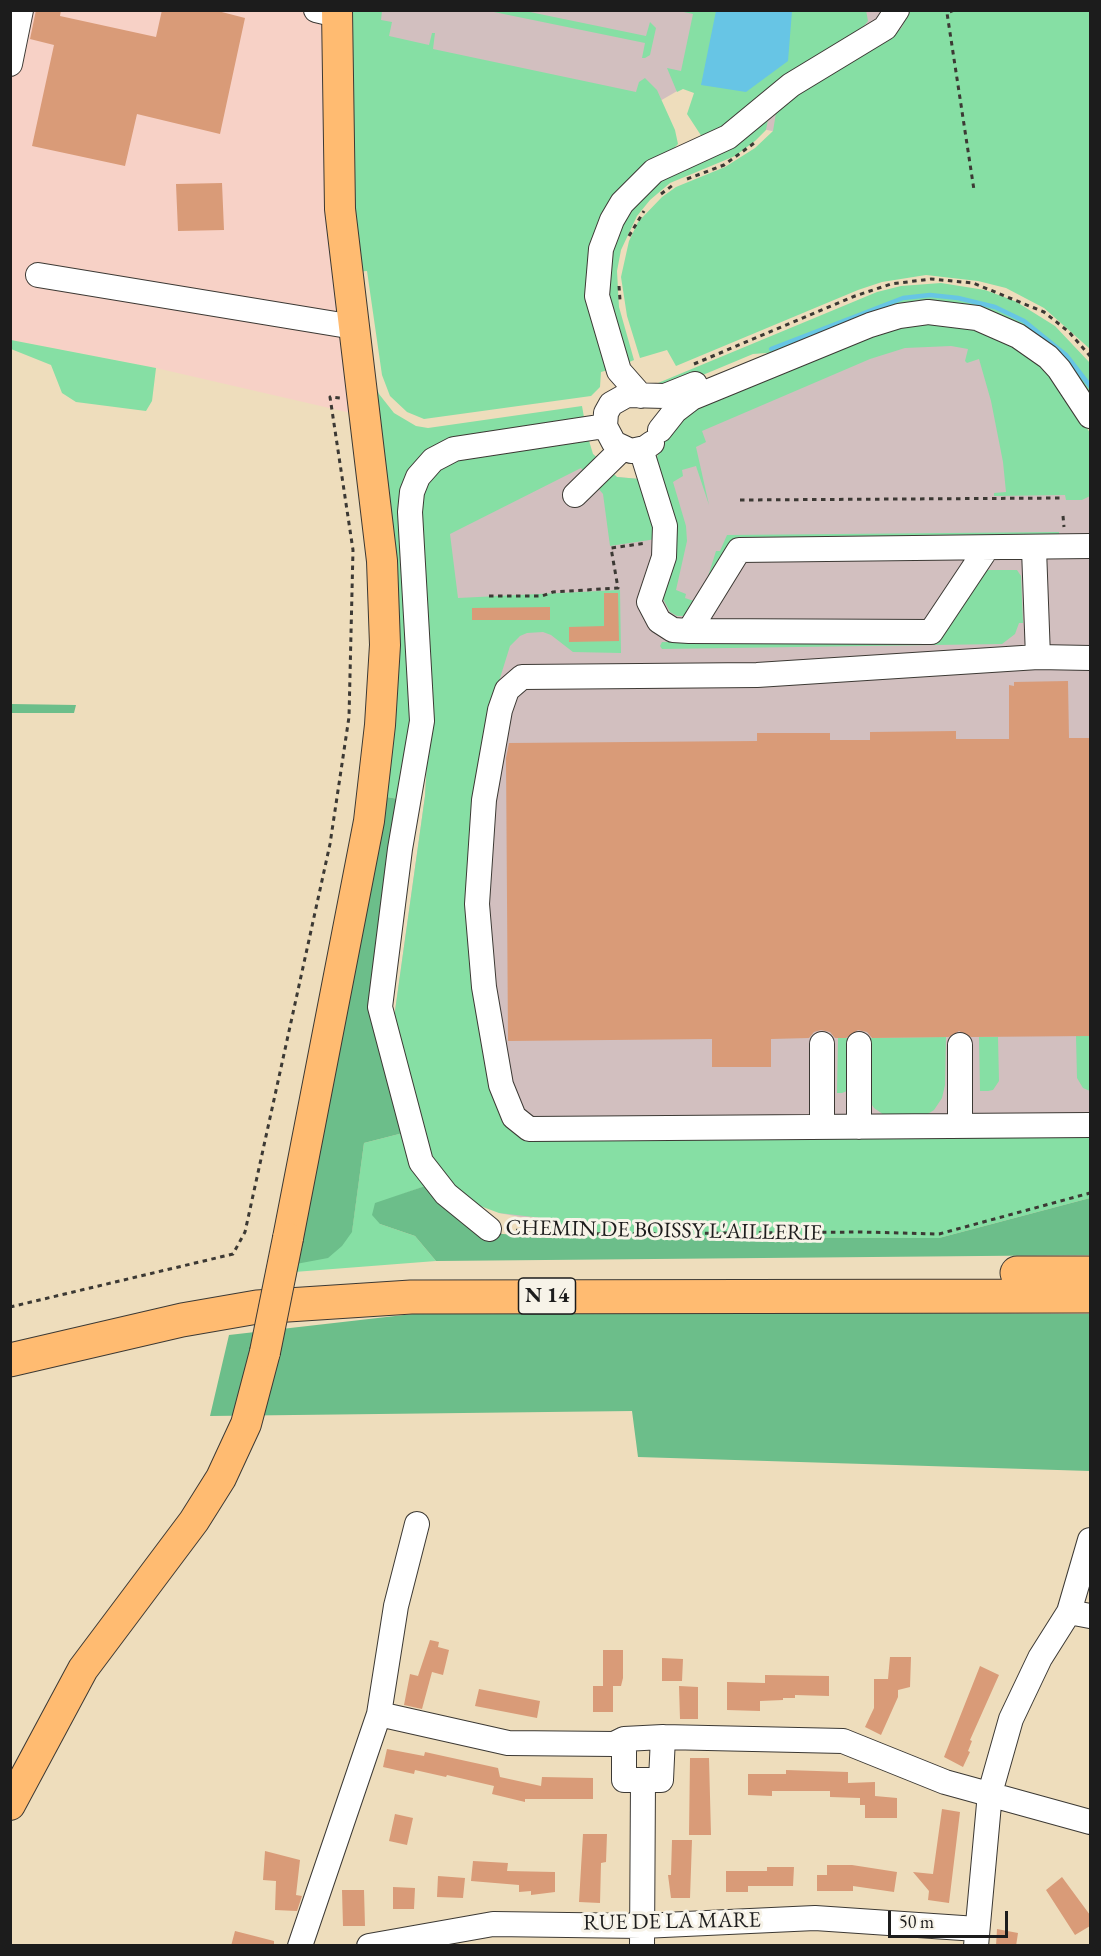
<!DOCTYPE html>
<style>
body{margin:0}
#map{position:relative;width:1101px;height:1956px;overflow:hidden;background:#eeddbc;font-family:"EB Garamond",serif}
canvas{display:block}
.frame{position:absolute;inset:0;border:12px solid #1c1c1c;pointer-events:none}
.scale{position:absolute;left:888px;top:1911px;width:120px;height:27px;box-sizing:border-box;border:3px solid #1c1c1c;border-top:0;padding-left:8px;font-size:18px;line-height:21px;white-space:nowrap;color:#1c1c1c;-webkit-text-stroke:4px #f7f3e8;paint-order:stroke}
</style>
<div id="map">
<canvas width="1101" height="1956"></canvas>
<div class="frame"></div>
<div class="scale">50 m</div>
</div>
<script>
const context = document.querySelector('canvas').getContext('2d');
context.lineJoin = 'round';
function paint(path, color) { context.fillStyle = color; context.fill(path, 'evenodd'); }
const poly = rows => new Path2D(rows.map(r => 'M' + r).join(''));
function trace(path, color, width, dash) { context.strokeStyle = color; context.lineWidth = width; context.lineCap = dash ? 'butt' : 'round'; context.setLineDash(dash || []); context.stroke(path); }
function drawText(font, color, halo, rows, align = 'center') {
  context.font = font + ' "EB Garamond",serif'; context.lineWidth = 6; context.setLineDash([]); context.textBaseline = 'middle'; context.strokeStyle = halo; context.fillStyle = color; for (const [text, x, y, turn = 0] of rows) {
    context.save(); context.translate(x, y); context.rotate((+turn || 0) * Math.PI / 180); context.textAlign = isNaN(turn) ? turn : align; if (halo) context.strokeText(text, 0, 0); context.fillText(text, 0, 0); context.restore();
  }
}
paint(poly([
 [10,11,323,11,324,189,351,413,156,368,11,340]
]), '#f7d1c6');
paint(poly([
 [358,11,928,11,895,158,758,128,698,79,653,105,359,40],
 [962,336,1090,453,1090,1176,565,1219,520,1217,499,1213,394,1018,425,796,428,744,420,542,593,454,617,477,640,479,684,426,855,354]
]), '#d2bfbf');
paint(poly([
 [701,10,866,10,868,21,860,31,724,128,702,137,687,114,694,93,683,89,677,92,667,68,681,71,693,14,679,11],
 [344,11,382,11,381,20,392,22,389,36,429,45,432,33,435,33,433,49,636,92,639,82,645,78,657,90,675,130,678,144,600,224,608,370,601,372,600,387,591,396,424,419,407,412,390,396,382,375,367,271,355,272],
 [489,11,525,11,646,36,650,22,656,28,650,55,645,58,642,58,645,43],
 [909,11,1090,11,1090,349,1044,308,1006,288,978,281,926,275,882,282,858,290,676,366,667,350,640,358,627,316,621,277,629,241,638,222,662,197,676,187,725,167,755,148,773,131,776,113,808,87,891,39,902,27],
 [769,114,766,130,755,141,735,156,670,183,650,200,637,216,621,250,617,271,619,307,634,360,625,364,607,303,613,243,627,211,656,181],
 [941,283,985,290,1015,301,1055,326,1090,363,1090,400,984,311,780,352,753,354,674,387,647,390,658,383,877,292,901,286],
 [924,320,976,327,1025,350,1068,397,1090,433,1090,496,1082,500,1066,500,1065,495,994,496,994,493,1006,492,1003,462,991,401,979,359,967,363,965,361,968,349,951,346,905,348,870,359,702,431,706,442,696,447,709,505,696,466,682,470,683,476,673,482,686,526,687,541,676,590,686,594,685,598,694,601,705,586,716,551,720,551,727,535,1059,532,1059,538,740,541,686,616,677,616,670,612,662,597,656,460,661,445,679,417,878,331],
 [11,340,156,368,152,401,146,411,76,402,62,393,51,365,11,349],
 [375,384,379,394,394,413,416,426,428,428,582,406,585,423,420,465,414,667,404,800,381,796],
 [587,434,593,454,617,477,640,479,656,539,610,546,603,494,581,468,450,534,458,598,620,590,621,653,573,652,551,635,543,632,527,633,520,636,510,646,491,707,478,769,506,1119,1090,1132,1090,1198,939,1238,542,1237,542,1218,499,1213,475,1204,460,1193,438,1167,427,1144,394,1018,425,796,428,744,419,487,444,460],
 [979,570,1017,570,1021,576,1023,623,1019,623,1015,634,1002,644,662,649,660,646,662,642,930,642],
 [1076,1036,1090,1036,1090,1091,1083,1088,1077,1078],
 [946,1037,945,1085,942,1098,934,1110,926,1115,887,1117,874,1108,870,1102,866,1038],
 [979,1037,998,1037,999,1081,993,1090,988,1091,980,1091],
 [838,1038,851,1038,847,1091,842,1093,837,1093],
 [403,1133,431,1184,392,1198,380,1224,415,1236,436,1261,294,1272,295,1264,352,1231,364,1143]
]), '#86dfa4');
paint(poly([
 [11,704,76,705,74,713,11,713],
 [381,796,404,800,377,995,403,1133,364,1143,352,1232,342,1246,328,1258,296,1264],
 [431,1184,490,1233,542,1237,939,1238,1090,1198,1090,1255,436,1261,415,1236,380,1224,372,1215,375,1203],
 [439,1311,1090,1314,1090,1471,638,1457,632,1411,210,1416,229,1335]
]), '#6cbe8a');
paint(poly([
 [716,11,792,11,788,61,746,92,701,85]
]), '#67c5e5');
trace(poly([
 [771,349,903,298,930,295,958,298,995,307,1024,321,1066,355,1090,386]
]), '#67c5e5', 4.5);
paint(poly([
 [36,10,61,10,60,16,156,37,162,10,214,10,245,18,220,134,137,114,125,166,32,146,54,45,30,39],
 [222,183,224,230,178,231,176,184],
 [604,593,618,593,619,641,569,642,569,627,604,626],
 [550,607,550,620,472,620,472,608],
 [1068,681,1069,738,1090,738,1090,1036,971,1037,959,1031,949,1037,872,1038,867,1032,858,1030,846,1038,835,1038,830,1032,821,1030,814,1032,809,1038,771,1039,771,1067,712,1067,712,1039,508,1041,506,758,509,743,757,741,757,733,830,733,830,740,870,740,870,732,956,731,956,739,1009,739,1009,685,1014,686,1014,682],
 [430,1640,439,1642,438,1647,449,1650,443,1675,432,1672,422,1709,404,1705,410,1674,418,1676],
 [603,1650,623,1650,623,1678,621,1686,613,1686,613,1712,593,1712,593,1686,603,1686],
 [890,1657,911,1657,910,1687,898,1690,898,1697,881,1735,865,1727,874,1708,874,1679,888,1679],
 [662,1658,683,1659,682,1681,662,1681],
 [980,1666,999,1675,970,1740,972,1741,968,1751,970,1752,963,1767,944,1757],
 [765,1675,829,1676,829,1696,795,1695,795,1698,783,1698,783,1700,760,1701,760,1711,727,1710,727,1682,765,1683],
 [679,1686,698,1687,698,1719,680,1719],
 [479,1689,540,1701,537,1718,475,1706],
 [387,1749,424,1756,425,1752,498,1768,500,1777,541,1786,542,1777,593,1778,593,1799,525,1799,525,1802,492,1794,494,1786,447,1775,446,1777,415,1770,414,1774,383,1767],
 [690,1758,709,1758,711,1835,689,1835],
 [786,1770,848,1772,848,1783,875,1782,875,1796,897,1798,897,1818,865,1818,865,1805,860,1805,860,1798,830,1797,830,1791,772,1791,772,1796,748,1795,748,1774,786,1774],
 [942,1809,960,1812,949,1903,928,1900,929,1891,913,1872,933,1874],
 [395,1814,413,1818,407,1845,389,1841],
 [583,1834,607,1834,606,1862,601,1863,600,1903,579,1902],
 [672,1840,692,1840,690,1898,671,1898,668,1875,671,1875],
 [265,1851,300,1860,296,1895,302,1896,297,1911,275,1910,276,1881,263,1880],
 [473,1861,508,1863,507,1871,555,1872,555,1892,531,1895,531,1891,519,1892,519,1885,471,1881],
 [827,1865,852,1865,897,1872,894,1892,853,1886,853,1891,817,1891,817,1875,827,1875],
 [767,1867,794,1867,793,1886,748,1886,748,1892,726,1892,726,1871,767,1871],
 [438,1876,465,1878,463,1898,437,1897],
 [1062,1877,1090,1915,1090,1926,1075,1935,1046,1890],
 [393,1887,415,1888,414,1909,393,1909],
 [342,1890,364,1890,365,1926,343,1926],
 [997,1929,1018,1933,1016,1946,996,1946],
 [235,1931,274,1941,274,1946,231,1946]
]), '#d99b78');
const minor = poly([
 [316,10,337,15],
 [10,64,21,10],
 [38,275,354,327],
 [641,396,619,371,597,296,601,249,612,220,622,203,654,171,728,137,791,85,885,28,897,10],
 [660,430,675,411,692,398,870,325,899,316,928,312,977,318,1018,336,1048,357,1059,369,1090,416],
 [652,443,645,448,631,451,614,443,605,426,606,413,611,404,627,395,665,396,695,384],
 [641,449,665,526,664,557,649,602,659,621,673,630,689,631,739,550,1090,546],
 [575,495,622,449],
 [1034,549,1038,657],
 [689,631,931,632,987,548],
 [1090,658,1038,657,757,675,522,677,507,690,500,710,484,800,477,904,484,987,501,1085,514,1117,529,1129,1090,1125],
 [822,1044,822,1127],
 [859,1044,859,1127],
 [960,1045,960,1126],
 [489,1229,446,1194,421,1162,380,1007,400,849,422,721,410,512,412,492,418,477,433,460,454,449,605,426],
 [1069,1612,1090,1616],
 [379,1714,508,1743,614,1744,624,1739,663,1737,843,1741,945,1782,1090,1822],
 [624,1739,624,1780,661,1780,663,1737],
 [300,1946,379,1714,396,1606,417,1524],
 [369,1946,493,1924,642,1926,815,1918,977,1929],
 [642,1946,643,1780],
 [976,1946,990,1793,1011,1719,1040,1658,1069,1612,1090,1540]
]);
const major = poly([
 [288,1238,369,821,380,725,385,645,382,561,340,209,337,10],
 [10,1805,83,1669,194,1521,221,1478,246,1424,265,1352]
]);
const highway = poly([
 [1017,1273,1090,1273],
 [10,1360,182,1320,257,1307,411,1297,1090,1296]
]);
trace(minor, '#3c3934', 26);
trace(major, '#3c3934', 32);
trace(highway, '#3c3934', 35);
trace(poly([
 [954,10,947,13,974,190],
 [687,179,724,165,757,141],
 [661,194,673,185],
 [629,236,644,211],
 [619,286,620,300],
 [694,364,855,296,891,284,931,279,973,283,1044,312,1069,332,1090,356],
 [740,500,1063,498],
 [1063,516,1064,527],
 [489,596,542,596,553,592,618,588,611,548,647,543],
 [507,1230,604,1234,862,1232,939,1234,1090,1193],
 [10,1307,233,1254,245,1232,330,844,349,717,353,550,330,397,340,398]
]), '#3c3934', 3, [4.5, 4.5]);
trace(minor, '#fff', 24);
trace(major, '#ffbb71', 30);
trace(highway, '#ffbb71', 33);
const majorBridge = poly([
 [265,1352,288,1238]
]);
trace(majorBridge, '#3c3934', 32, []);
trace(majorBridge, '#ffbb71', 30);
for (const [x, y, w] of [
 [547,1296,57]
]) { const box = new Path2D(); box.roundRect(x - w / 2, y - 18, w, 36, 4.5); context.fillStyle = '#f7f3e8'; context.fill(box); trace(box, '#1c1c1c', 1.5); }
drawText('bold 21px', '#1c1c1c', null, [
 ["N 14",547,1296]
]);
drawText('22px', '#1c1c1c', '#f7f3e8', [
 ["CHEMIN DE BOISSY L'AILLERIE",664,1231,1],
 ["RUE DE LA MARE",672,1922,-1]
]);
</script>
